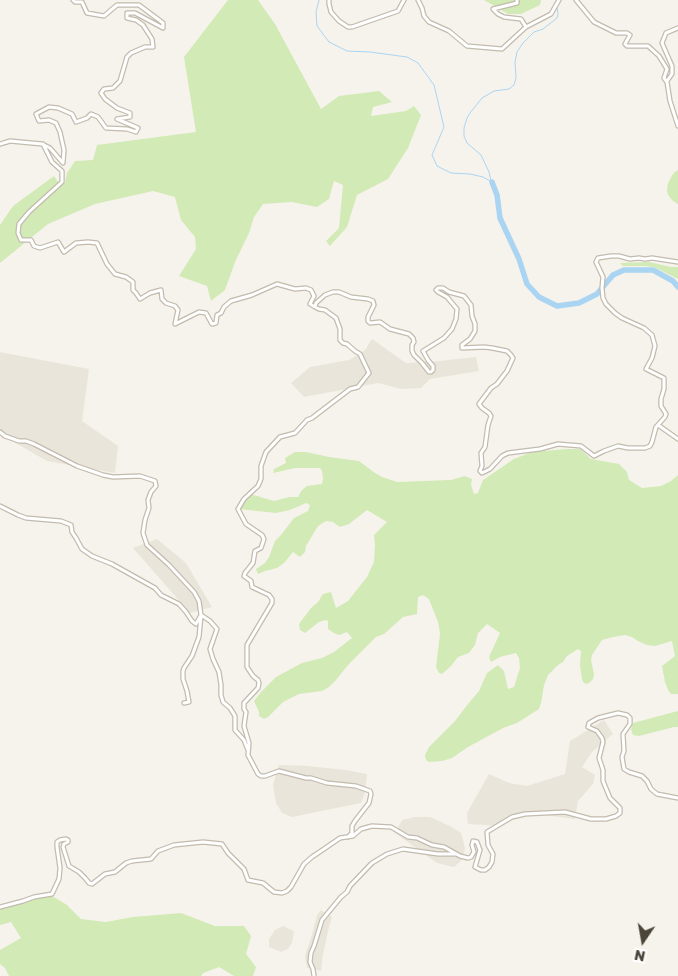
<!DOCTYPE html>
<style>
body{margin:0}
#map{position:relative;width:678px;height:976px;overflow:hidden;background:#f6f3ec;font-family:"Golos Text",sans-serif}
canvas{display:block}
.north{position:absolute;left:618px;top:916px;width:50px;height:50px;-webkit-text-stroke:4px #fff;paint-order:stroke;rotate:192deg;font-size:14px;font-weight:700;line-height:20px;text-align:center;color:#4b4439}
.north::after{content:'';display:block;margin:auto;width:18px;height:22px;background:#4b4439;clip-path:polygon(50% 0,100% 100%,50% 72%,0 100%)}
</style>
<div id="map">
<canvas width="678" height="976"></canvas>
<div class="north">N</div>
</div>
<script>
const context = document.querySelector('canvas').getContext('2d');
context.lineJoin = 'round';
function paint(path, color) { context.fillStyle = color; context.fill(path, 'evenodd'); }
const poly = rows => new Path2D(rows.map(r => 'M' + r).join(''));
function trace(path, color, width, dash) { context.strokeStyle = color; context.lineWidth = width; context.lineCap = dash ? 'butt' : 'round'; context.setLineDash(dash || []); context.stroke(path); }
paint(poly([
 [372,339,406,363,439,361,476,357,479,371,430,379,421,388,401,389,378,383,304,397,291,383,310,367,349,360,365,350],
 [0,352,89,369,82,421,118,446,115,473,47,461,0,434],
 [157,539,186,563,212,607,190,613,133,548],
 [604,720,613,734,592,752,582,767,595,775,593,784,578,801,575,819,535,814,515,819,502,826,468,824,467,813,489,774,509,783,527,786,565,774,570,741],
 [279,765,307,766,346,770,367,774,365,793,361,803,292,817,282,813,276,803,273,785],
 [415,817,430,817,450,826,461,833,465,848,463,859,454,867,437,863,395,833,402,820],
 [321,910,332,917,329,927,323,954,321,971,307,968,305,956,312,935,317,915],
 [283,926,294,931,292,943,288,949,281,952,269,947,269,939,275,930]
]), '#eae5da');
paint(poly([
 [228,0,258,0,275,24,321,109,339,96,379,91,392,102,373,107,371,116,406,111,414,106,421,115,408,148,388,179,357,195,347,227,330,246,326,241,339,228,343,185,334,181,329,199,317,207,292,202,263,204,254,217,249,233,235,262,225,290,211,301,207,286,179,276,196,249,195,237,181,220,175,197,153,191,95,204,48,224,0,263,0,225,13,206,54,176,58,182,65,183,67,173,75,161,93,160,97,145,196,132,184,57],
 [484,0,541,0,540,5,521,14,508,14],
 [678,170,678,204,673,201,668,195,667,190,668,183,673,174,675,172],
 [649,262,671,267,678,267,678,279,654,267,644,266,623,266,620,263],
 [567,449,580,449,591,459,619,464,627,472,629,480,642,488,661,486,671,481,678,475,678,694,671,694,668,690,665,682,662,666,675,656,672,641,655,646,647,645,638,641,632,637,625,635,613,637,602,640,592,655,591,660,594,674,593,679,589,683,586,684,583,682,582,679,580,665,581,651,578,649,567,656,563,662,558,665,548,675,544,685,541,703,539,709,517,723,503,728,468,747,452,758,442,761,429,762,426,760,425,755,429,747,455,721,468,704,479,691,487,673,498,665,504,671,508,689,514,687,520,668,519,658,516,653,500,657,491,662,489,657,500,633,487,624,478,633,475,645,469,653,458,657,451,666,442,674,439,673,436,667,440,634,438,622,429,599,423,595,418,597,417,614,403,617,384,634,376,637,348,665,336,680,329,687,322,691,299,694,283,702,268,717,264,719,259,716,259,712,254,701,261,692,276,677,302,663,322,658,334,652,352,638,347,632,339,635,334,633,328,629,328,621,326,620,319,622,305,633,300,630,299,624,311,608,318,602,323,594,331,592,336,608,348,601,367,577,374,562,375,545,374,535,387,522,367,510,349,524,340,527,333,522,326,521,318,526,306,546,305,552,300,557,293,552,284,563,277,568,265,571,258,574,256,569,265,563,269,557,275,541,281,535,294,518,308,511,310,505,306,503,290,510,276,513,239,509,241,501,250,494,274,501,289,497,298,497,302,490,307,486,322,484,323,479,322,471,320,468,295,468,273,473,274,469,286,463,285,458,295,452,306,452,329,457,359,461,375,473,382,477,397,482,451,480,465,476,472,479,471,485,474,494,478,493,483,480,514,459,532,452],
 [678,711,678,727,674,727,639,736,633,735,631,729,633,723],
 [52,896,67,905,81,919,106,922,133,917,181,913,215,926,244,926,251,936,246,954,256,967,253,976,234,976,219,967,203,973,201,976,9,976,5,968,0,964,0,950,21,938,11,922,0,925,0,907,23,903,33,899]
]), '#d2eab5');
trace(poly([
 [319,0,316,12,317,26,329,42,347,51,370,52,407,57,418,63,434,85,444,127,432,155,437,166,451,173,470,174,483,177,492,182],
 [491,181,489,172,481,155,467,143,464,136,464,128,467,118,470,113,482,98,494,91,509,89,514,85,516,78,515,62,517,52,523,43,534,32,543,29,557,18,558,14,557,7]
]), '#a9d4f2', 1);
trace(poly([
 [492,182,497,195,500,218,519,259,527,284,539,297,557,306,579,303,597,294,613,275,624,270,653,270,673,281,678,287]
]), '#a9d4f2', 5.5);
const street = poly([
 [329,0,329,4,331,12,339,21,348,27,352,27,398,11,404,0],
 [418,0,422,8,424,16,429,22,449,31,467,46,502,49,526,27,551,14,559,0],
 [517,0,517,3,493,9,498,14,504,17,521,19,526,27],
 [576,0,594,22,616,33,627,33,630,35,625,44,627,46,648,46,659,56,667,69,664,78,667,82,670,101,678,126],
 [667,81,672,74,672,66,662,43,666,33,678,28],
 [0,144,10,141,42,144,50,148,63,163,64,150,60,132,56,123,49,120,39,121,36,114,49,107,58,108,72,114,76,122,87,118,91,114,98,117,106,128,127,129,136,132,138,128,117,119,130,117,130,113,117,108,105,99,101,93,104,89,113,88,120,81,127,57,131,53,145,47,153,47,152,39,143,25,136,20,127,18,127,13,135,13,163,28,163,23,139,5,117,5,104,16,87,13,82,2,75,2,73,0],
 [43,144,52,162,62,171,62,182,29,212,19,224,18,233,21,240,31,240,34,246,40,248,58,242,64,252,76,243,88,242,97,243,107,264,115,274,126,277,133,282,133,290,136,293,140,299,150,293,161,290,162,299,166,303,175,306,178,310,175,324,199,312,206,313,212,324,216,323,217,315,221,313,224,307,231,301,252,295,277,284,295,289,306,288,311,290,314,296,310,304,315,307],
 [658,425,678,439],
 [0,432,5,436,19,441,26,441,34,444,77,466,103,475,113,477,140,476,155,481,156,486,151,492,148,500,149,508,145,520,143,533,147,545,169,565,194,592,199,601,201,615,210,621,217,629,210,649,213,659,219,672,221,685,221,695,223,702,230,708,235,716,235,730,244,740,248,750],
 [0,506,18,515,26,518,61,521,71,525,72,532,76,538,82,549,92,556,112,564,155,588,161,595,179,604,186,612,192,621,196,624,201,615],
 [184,703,189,702,187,691,183,679,183,671,184,668,192,656,199,637,201,616],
 [348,837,352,833,352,826,355,821,369,803,371,794,370,791,356,786,327,783,311,778,306,778,279,771,265,776,261,776,258,774,248,755,249,743,244,726,246,712,244,709,244,703,258,688,259,683,258,680,253,676,247,667,247,645,272,603,272,599,269,595,252,587,251,581,244,576,245,573,253,563,255,551,261,548,264,539,262,535,246,524,238,509,244,499,258,486,261,479,261,466,266,452,280,437,295,433,307,420,312,418,350,389,358,387,369,373,360,354,355,351,347,344,343,343,340,340,340,329,336,318,325,310,319,309,315,307,316,303,325,295,333,292,339,292,351,297,368,299,373,301,374,305,368,317,368,321,370,323,380,322,390,329,409,334,413,338,414,342,412,345,412,351,414,355,422,363,429,372,431,372,433,370,433,366,428,360,423,351,444,338,452,329,456,319,457,309,447,297,438,292,436,290,438,288,443,288,449,292,464,296,471,305,472,316,475,324,475,331,470,339,462,345,462,348,484,347,492,348,507,351,511,355,513,358,507,371,497,384,491,388,479,404,482,408,489,413,491,416,488,425,485,447,481,453,482,466,480,471,482,473,490,469,502,456,508,453,540,449,558,444,581,446,594,456,604,451,618,446,628,448,645,448,650,446,652,442,656,427,665,417,666,414,661,406,661,399,664,389,664,378,646,369,652,358,655,346,652,335,644,328,622,318,615,313,606,304,603,298,602,288,603,277,596,262,598,258,611,256,619,256,630,259,639,258,645,259,652,258,678,262],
 [0,907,23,901,34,897,52,894,59,879,60,868,57,847,57,842,60,840,66,839,68,840,68,842,64,844,63,847,69,866,79,872,85,878,89,883,92,884,105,874,115,872,126,863,132,861,151,859,158,851,174,845,203,842,222,844,228,853,244,869,248,880,263,883,274,892,282,893,287,891,291,887,304,864,312,857,321,851,340,838,353,836,361,829,372,826,391,827,408,837,417,838,432,845,444,847,460,856,468,858,471,857,474,852,472,845,473,841,477,842,480,850,475,867,481,870,485,870,489,867,492,862,493,854,488,845,487,832,512,817,525,814,565,812,591,819,606,819,616,816,620,813,620,808,610,798,603,781,603,770,599,758,603,742,602,738,597,731,588,727,589,723,598,718,618,713,627,715,630,718,630,724,623,734,624,751,622,757,624,769,629,772,642,776,647,781,651,789,657,794,678,798],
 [314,976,313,969,310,962,311,953,314,946,322,920,341,897,347,892,350,886,372,863,387,854,403,849,438,854,455,854]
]);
trace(street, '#c2bbae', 5.5);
trace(street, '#fff', 3);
</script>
